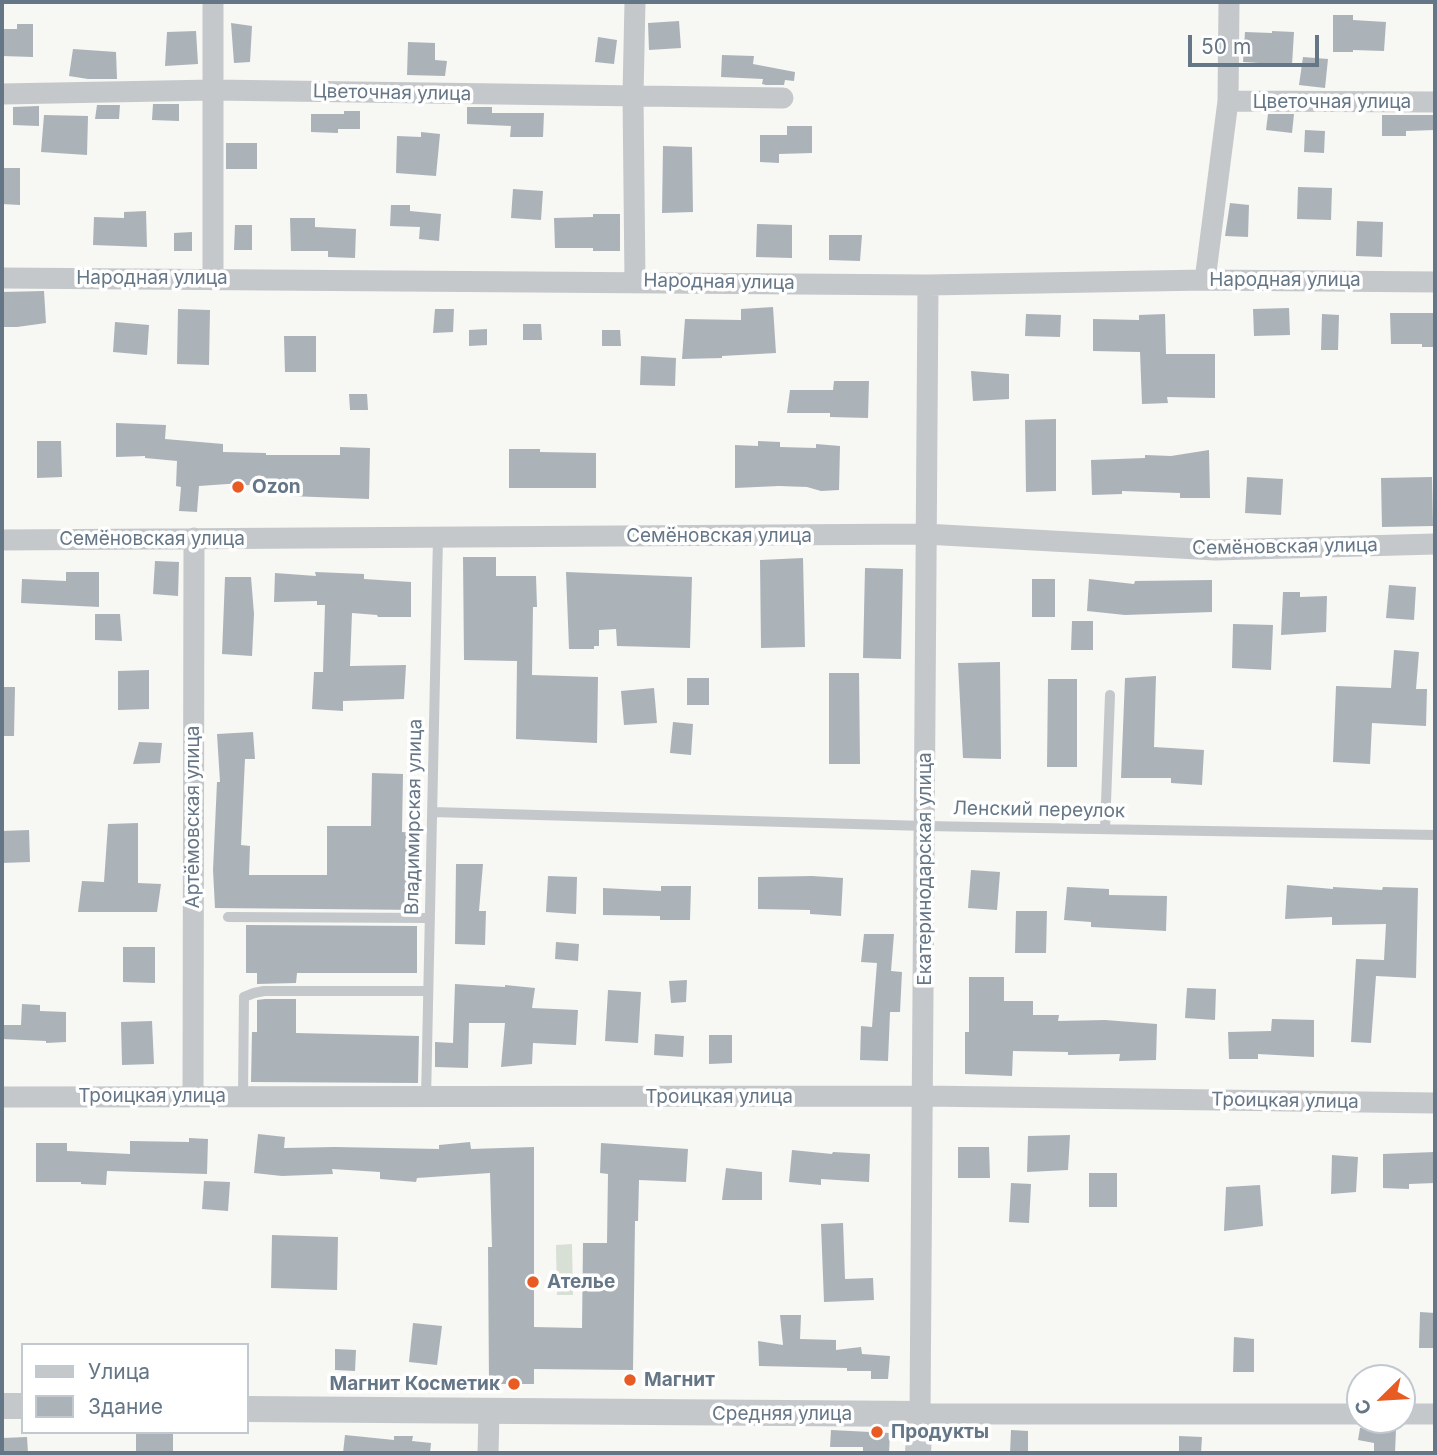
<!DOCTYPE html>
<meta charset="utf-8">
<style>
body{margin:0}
#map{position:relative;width:1437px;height:1455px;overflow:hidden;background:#f7f7f4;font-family:Inter,sans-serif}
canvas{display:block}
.frame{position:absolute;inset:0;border:4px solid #657686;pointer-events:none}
.legend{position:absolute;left:21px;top:1343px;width:228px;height:91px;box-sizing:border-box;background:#fff;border:2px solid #c1c8cf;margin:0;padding:9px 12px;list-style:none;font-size:21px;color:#657686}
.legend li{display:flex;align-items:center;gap:14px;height:35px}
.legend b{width:35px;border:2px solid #c1c8cf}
.north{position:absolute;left:1346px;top:1364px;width:70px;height:70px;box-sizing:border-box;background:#fff;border:2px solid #c1c8cf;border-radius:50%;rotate:246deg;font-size:19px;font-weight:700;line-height:28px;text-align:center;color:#657686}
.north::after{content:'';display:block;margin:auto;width:24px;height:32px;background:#e85b23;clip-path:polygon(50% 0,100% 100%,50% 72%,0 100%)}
.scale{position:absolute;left:1188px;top:35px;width:131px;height:32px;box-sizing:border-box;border:4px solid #657686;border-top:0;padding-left:9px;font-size:21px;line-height:24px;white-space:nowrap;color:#657686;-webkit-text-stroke:5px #fff;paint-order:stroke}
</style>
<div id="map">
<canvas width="1437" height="1455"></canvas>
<div class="frame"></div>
<ul class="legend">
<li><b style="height:9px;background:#c4c8cb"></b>Улица</li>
<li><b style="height:19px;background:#abb3b9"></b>Здание</li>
</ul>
<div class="north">С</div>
<div class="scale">50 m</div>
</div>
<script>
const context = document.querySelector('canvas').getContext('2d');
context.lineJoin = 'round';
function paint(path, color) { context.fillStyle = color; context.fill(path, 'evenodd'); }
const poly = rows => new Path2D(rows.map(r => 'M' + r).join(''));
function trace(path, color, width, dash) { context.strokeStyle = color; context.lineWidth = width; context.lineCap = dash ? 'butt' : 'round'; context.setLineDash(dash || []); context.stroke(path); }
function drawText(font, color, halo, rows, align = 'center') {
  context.font = font + ' Inter,sans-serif'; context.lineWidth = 7; context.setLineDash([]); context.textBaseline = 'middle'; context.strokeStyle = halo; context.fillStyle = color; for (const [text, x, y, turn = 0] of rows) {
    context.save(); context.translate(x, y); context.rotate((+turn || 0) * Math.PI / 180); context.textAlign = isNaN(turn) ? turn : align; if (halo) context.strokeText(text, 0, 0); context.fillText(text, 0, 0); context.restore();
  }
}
paint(poly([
 [572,1244,573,1295,557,1295,556,1245]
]), '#d8dfd5');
paint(poly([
 [1333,15,1353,15,1353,20,1386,22,1384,51,1353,50,1353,52,1333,52],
 [679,21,681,48,649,50,648,23],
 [231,23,252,26,250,62,234,63],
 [17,24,33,24,33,57,2,56,2,29,17,29],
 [196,31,198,64,165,66,167,32],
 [1272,31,1294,32,1292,65,1243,62,1245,32,1272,33],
 [598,37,617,40,614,64,595,62],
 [408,42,435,43,435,60,447,61,445,76,407,75],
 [73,49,116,52,117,79,88,79,69,76],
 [722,55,754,56,753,64,795,72,794,81,785,80,784,85,766,85,762,84,763,79,721,77],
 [1303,57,1328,59,1325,88,1299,85],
 [153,104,179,104,179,121,152,120],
 [97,105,120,105,119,119,95,119],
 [39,106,39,126,13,125,13,107],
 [467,107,492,107,492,113,544,113,543,137,510,137,511,126,467,124],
 [344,111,360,111,360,129,338,129,338,133,311,132,311,114,344,114],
 [1268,114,1294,114,1292,133,1266,130],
 [44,115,88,116,87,155,41,152],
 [1382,115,1435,115,1435,130,1406,131,1406,136,1382,136],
 [787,126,812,126,812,153,779,154,779,163,760,162,760,135,787,135],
 [1305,130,1325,131,1324,153,1304,152],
 [421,132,440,134,436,176,396,173,397,136,421,137],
 [226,143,257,143,257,169,226,169],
 [663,146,692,147,693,212,662,213],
 [2,168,20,168,20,205,2,204],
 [1298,187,1332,188,1331,220,1297,219],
 [513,189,543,191,541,220,511,218],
 [1230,203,1249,205,1248,237,1225,236],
 [391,205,410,205,410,211,441,214,439,241,419,239,420,227,390,226],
 [146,211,147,247,93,245,94,217,124,218,124,212],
 [593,214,620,214,620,251,593,251,593,248,555,248,554,218,593,217],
 [290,218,315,218,315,227,356,229,355,258,328,257,328,251,291,251],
 [1357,221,1383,222,1382,257,1356,256],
 [757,224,792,225,792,258,756,257],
 [235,225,252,225,252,250,234,250],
 [192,232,192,251,174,251,174,233],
 [829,235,862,235,860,261,829,260],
 [44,291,46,323,17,327,2,327,2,292],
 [773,307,776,353,722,356,722,358,682,359,685,319,741,320,741,309],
 [1289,308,1290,335,1254,336,1253,309],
 [178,309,210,310,209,365,177,364],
 [435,309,454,309,453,332,433,333],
 [1390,313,1435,313,1435,347,1422,347,1422,344,1391,344],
 [1026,314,1061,315,1060,337,1025,336],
 [1165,314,1166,354,1215,354,1215,398,1167,397,1168,403,1142,404,1140,352,1093,351,1093,319,1139,320,1139,315],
 [1322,314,1339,315,1338,350,1321,350],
 [115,322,149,325,147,355,113,352],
 [523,324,541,324,542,340,523,340],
 [487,329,487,345,469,346,469,330],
 [602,330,620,330,621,346,602,346],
 [284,336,316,336,316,372,285,372],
 [641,356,676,358,675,386,640,385],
 [971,371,1009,374,1009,399,973,401],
 [834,381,869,381,868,418,830,417,830,413,787,413,790,390,833,390],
 [349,394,367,394,368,410,350,410],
 [1056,419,1056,491,1026,492,1025,420],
 [116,423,166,425,165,439,223,444,223,452,266,453,266,455,340,455,340,447,370,448,369,499,289,496,289,486,242,485,242,483,199,486,197,512,179,511,181,487,176,486,177,461,145,458,145,456,116,457],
 [37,441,61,441,62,477,37,478],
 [758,441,780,442,780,447,816,448,816,444,840,446,839,490,821,491,807,487,779,486,735,488,735,445,758,446],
 [509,449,540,449,540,452,596,453,596,488,509,488],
 [1209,450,1210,498,1180,498,1180,493,1122,491,1122,494,1092,495,1091,460,1145,458,1145,455,1171,456],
 [1247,477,1283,479,1281,515,1245,513],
 [1432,477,1433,526,1382,527,1381,478],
 [463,557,496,557,496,576,536,576,537,607,533,607,532,675,598,677,597,743,516,739,517,661,464,660],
 [803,558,805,647,761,648,760,560],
 [155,561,179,562,178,596,153,594],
 [865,568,903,569,901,659,863,658],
 [66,572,99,572,99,607,21,603,22,579,66,581],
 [315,572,364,574,364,579,411,582,411,617,378,617,377,615,352,613,350,666,406,665,404,699,343,701,343,711,312,709,314,672,323,672,325,605,317,605,317,601,274,602,275,573,316,576],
 [566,572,692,577,690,648,617,646,616,629,599,630,599,646,594,646,594,649,569,649],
 [225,577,251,577,254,614,252,656,222,654],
 [1032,579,1055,579,1055,617,1032,617],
 [1089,579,1134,584,1135,581,1212,580,1212,612,1125,615,1087,611],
 [1389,585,1416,587,1414,620,1386,618],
 [1283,592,1300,592,1300,597,1327,596,1326,632,1281,635],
 [95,614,120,614,122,641,95,640],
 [1072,621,1093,621,1093,650,1071,650],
 [1233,624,1273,625,1271,670,1232,668],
 [1394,650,1419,652,1416,689,1427,689,1426,726,1372,723,1370,764,1333,762,1336,686,1391,688],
 [1000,662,1001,759,963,758,958,663],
 [149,670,149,709,118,710,118,671],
 [829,673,859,673,860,764,829,764],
 [1156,676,1154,747,1204,750,1202,785,1171,783,1171,778,1121,778,1125,678],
 [687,678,709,678,709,705,687,705],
 [1048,679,1077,679,1077,767,1047,767],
 [2,687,15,687,14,736,2,736],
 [654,688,657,723,624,725,621,691],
 [673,722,693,724,691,755,670,753],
 [253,732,255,759,245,759,241,845,250,846,249,875,327,875,327,826,371,826,372,773,403,774,402,832,418,833,416,876,420,876,421,910,215,908,213,870,217,782,220,782,217,734],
 [139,742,162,743,160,763,133,764],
 [138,823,138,883,161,884,157,912,78,912,82,881,104,882,108,824],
 [29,830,30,862,2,863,2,831],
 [456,864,483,864,479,911,486,911,485,945,455,944],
 [971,870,1000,872,997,910,968,908],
 [548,876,577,877,576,914,546,912],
 [812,876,843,878,841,916,810,914,810,910,758,909,758,877],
 [1287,885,1333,889,1333,887,1382,890,1383,887,1418,888,1416,978,1376,976,1371,1043,1351,1042,1356,959,1384,960,1386,924,1332,925,1332,917,1285,919],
 [661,886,691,886,690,920,660,920,660,916,603,915,603,888,661,891],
 [1067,887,1109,889,1109,895,1167,896,1166,931,1091,927,1091,922,1064,920],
 [1016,911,1047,911,1046,953,1015,953],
 [246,925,417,926,417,973,297,973,296,983,257,984,257,973,246,973],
 [864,934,894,934,891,971,902,972,900,1012,890,1012,888,1061,860,1060,861,1026,872,1027,877,963,861,962],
 [556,942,579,944,578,961,555,959],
 [123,947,155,947,155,983,123,982],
 [969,977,1004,977,1004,1001,1033,1001,1033,1015,1059,1015,1058,1021,1105,1020,1157,1024,1156,1060,1119,1061,1120,1054,1068,1055,1068,1052,1013,1051,1012,1076,965,1074,965,1032,969,1032],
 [687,980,686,1002,671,1003,669,981],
 [455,984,505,987,505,985,535,988,532,1008,578,1010,576,1045,533,1043,532,1064,501,1067,505,1023,469,1023,468,1068,435,1067,435,1042,453,1043],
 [1187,988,1216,989,1215,1020,1185,1018],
 [608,990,641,992,638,1043,605,1041],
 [265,999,296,999,296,1033,419,1036,418,1083,251,1082,252,1032,257,1032,257,1000],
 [22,1004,40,1005,40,1011,66,1012,66,1042,46,1043,46,1041,2,1039,2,1025,21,1025],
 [1272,1019,1314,1020,1314,1057,1258,1054,1258,1059,1229,1059,1228,1032,1271,1031],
 [152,1021,154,1064,122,1065,121,1022],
 [655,1034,684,1036,683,1057,654,1055],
 [709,1035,732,1035,732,1063,709,1064],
 [258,1134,285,1137,284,1148,335,1147,439,1149,439,1145,470,1142,471,1149,534,1147,534,1327,582,1328,583,1243,607,1243,608,1174,600,1173,601,1143,688,1149,686,1182,639,1180,638,1221,635,1221,633,1370,534,1369,534,1384,489,1384,488,1247,492,1247,490,1173,417,1178,416,1182,380,1179,380,1172,332,1169,333,1174,282,1176,254,1173],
 [1070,1135,1068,1170,1027,1172,1028,1136],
 [189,1138,208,1139,207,1174,107,1171,106,1185,81,1184,81,1182,36,1182,36,1143,67,1143,67,1151,130,1154,130,1141,189,1142],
 [958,1147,989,1147,990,1178,958,1178],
 [792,1150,832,1154,833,1152,870,1154,869,1182,821,1179,821,1185,789,1182],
 [1435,1152,1435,1183,1409,1184,1409,1189,1383,1188,1383,1154],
 [1332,1155,1358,1157,1356,1192,1331,1194],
 [726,1168,762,1172,762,1200,722,1200],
 [1089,1173,1117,1173,1117,1207,1089,1207],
 [204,1181,230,1182,228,1211,202,1209],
 [1011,1183,1031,1184,1029,1223,1009,1222],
 [1260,1185,1263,1226,1224,1231,1226,1187],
 [843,1223,845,1279,873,1278,874,1300,824,1302,821,1224],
 [272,1235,338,1237,337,1290,271,1288],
 [1420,1312,1435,1313,1435,1348,1419,1348],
 [780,1315,801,1315,800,1339,836,1340,836,1350,861,1347,862,1354,890,1356,888,1379,871,1379,871,1371,847,1371,847,1368,759,1366,758,1341,783,1345],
 [413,1323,442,1326,437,1365,409,1362],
 [1234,1337,1254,1339,1254,1372,1233,1372],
 [335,1349,356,1350,355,1371,335,1370],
 [1360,1428,1396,1429,1395,1453,1374,1453,1374,1443,1358,1440],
 [831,1430,890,1433,889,1453,863,1453,863,1447,830,1447],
 [1011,1430,1028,1431,1028,1453,1010,1453],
 [136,1434,173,1434,173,1453,136,1453],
 [345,1435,394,1440,394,1436,413,1436,412,1441,431,1443,430,1453,343,1453],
 [1179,1436,1202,1437,1201,1453,1179,1453],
 [27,1437,28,1453,2,1453,2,1438]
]), '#abb3b9');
trace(poly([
 [432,812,925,826,1435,835],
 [1105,829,1110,695],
 [228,917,430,918],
 [243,1096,244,997,254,993,264,991,428,991],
 [426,1098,438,537]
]), '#c4c8cb', 10);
trace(poly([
 [635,2,633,95,635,281],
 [2,94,214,90,783,98],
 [1228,101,1435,102],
 [2,278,928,285,1205,280,1435,282],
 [213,278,213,2],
 [1205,280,1228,101,1229,2],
 [928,285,920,1414,1360,1414],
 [2,540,925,534,1215,550,1435,544],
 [193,1095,194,538],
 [2,1097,924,1096,1435,1103],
 [1402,1414,1435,1414],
 [488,1453,489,1412]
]), '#c4c8cb', 21);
trace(poly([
 [2,1406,23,1406],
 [247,1409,920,1414,918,1453]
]), '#c4c8cb', 26);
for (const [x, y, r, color] of [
 [238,487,7,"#e85b23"],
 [533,1282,7,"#e85b23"],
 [630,1380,7,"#e85b23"],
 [514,1384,7,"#e85b23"],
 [877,1432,7,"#e85b23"]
]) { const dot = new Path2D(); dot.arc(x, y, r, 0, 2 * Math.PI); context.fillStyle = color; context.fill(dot); trace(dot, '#fff', 2.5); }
drawText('19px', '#657686', '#fff', [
 ["Цветочная улица",392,93,1],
 ["Цветочная улица",1332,102],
 ["Народная улица",152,278],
 ["Народная улица",1285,280],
 ["Народная улица",719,282,1],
 ["Семёновская улица",719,536],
 ["Семёновская улица",152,539],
 ["Семёновская улица",1285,547,-1],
 ["Ленский переулок",1039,810,1],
 ["Артёмовская улица",193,817,-90],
 ["Владимирская улица",414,817,-89],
 ["Екатеринодарская улица",925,869,-90],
 ["Троицкая улица",152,1096],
 ["Троицкая улица",719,1097],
 ["Троицкая улица",1285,1101,1],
 ["Средняя улица",782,1414]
]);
drawText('bold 19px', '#657686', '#fff', [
 ["Ozon",252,487],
 ["Ателье",547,1282],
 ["Магнит",644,1380],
 ["Магнит Косметик",500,1384,"right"],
 ["Продукты",891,1432]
], 'left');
</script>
